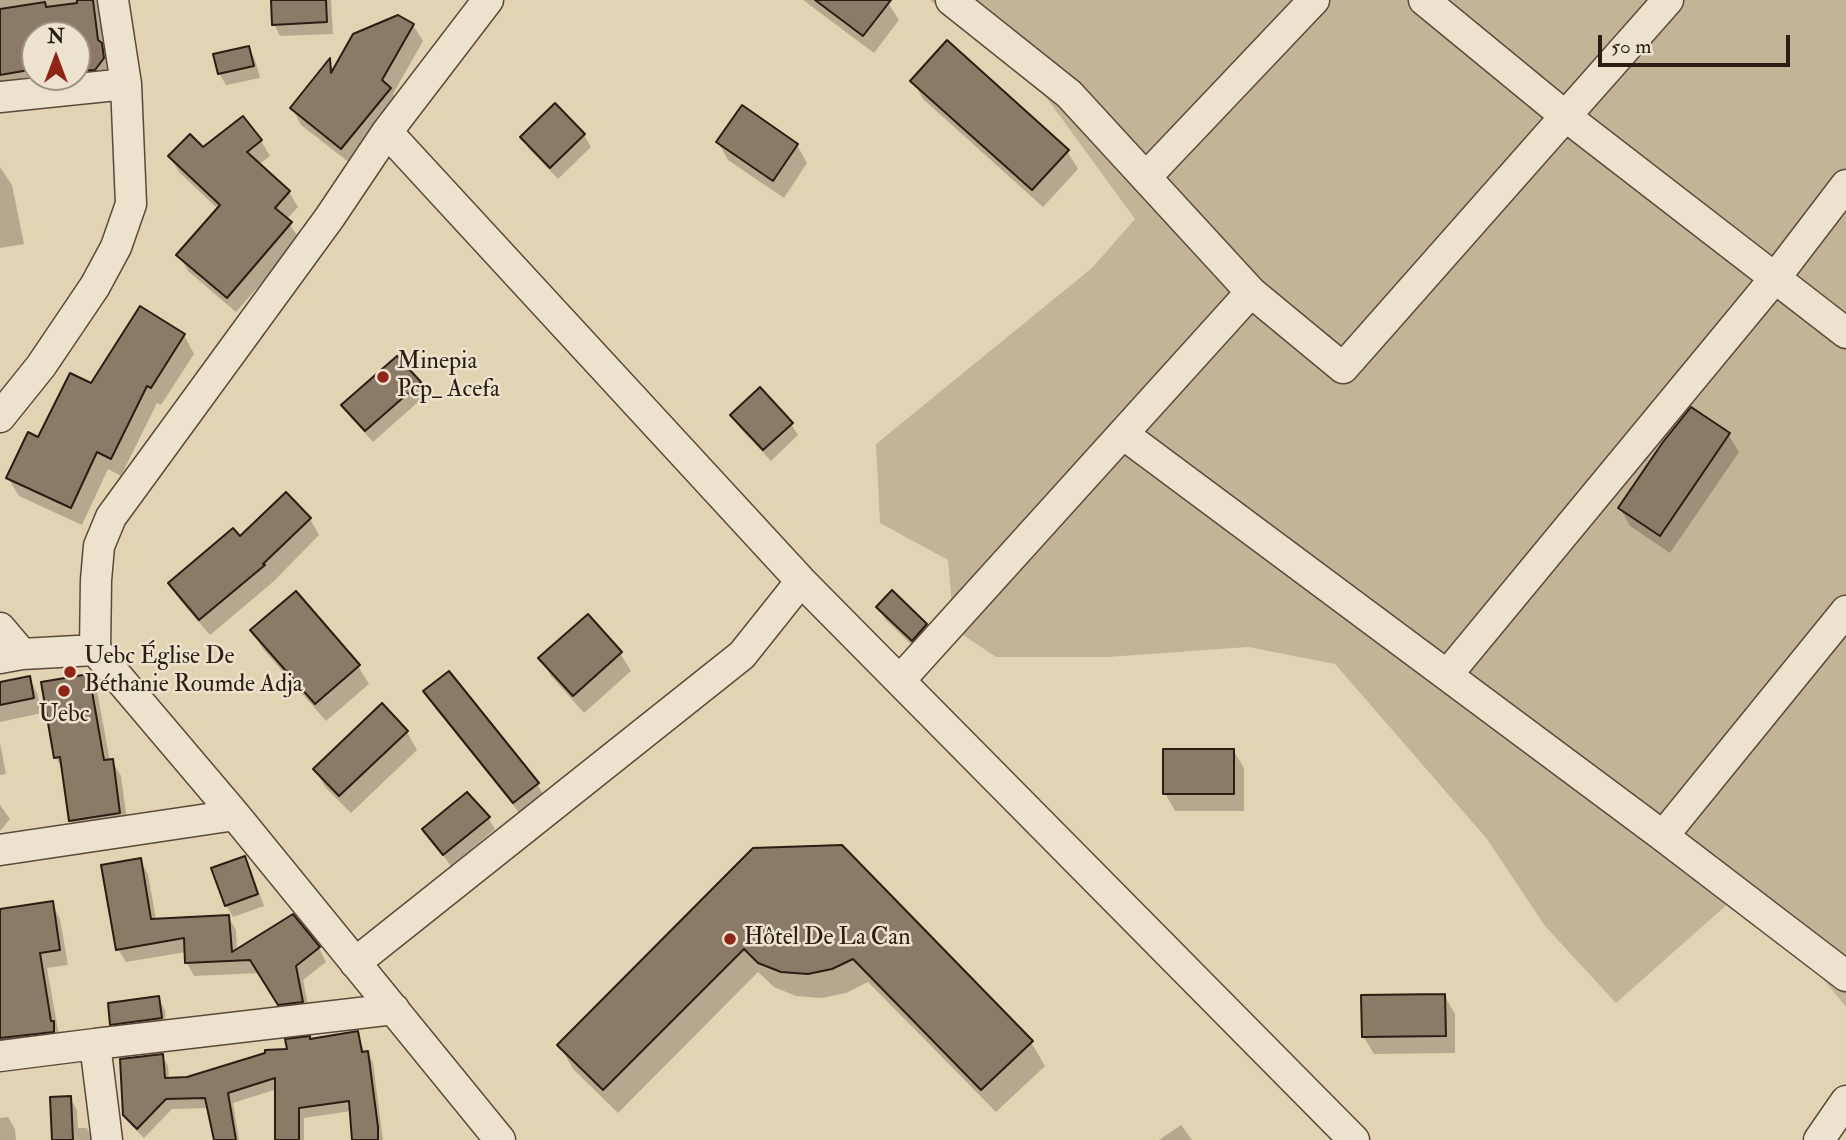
<!DOCTYPE html>
<meta charset="utf-8">
<style>
body{margin:0}
#map{position:relative;width:1846px;height:1140px;overflow:hidden;background:#e2d3b3;font-family:"IM FELL Double Pica",serif}
canvas{display:block}
.north{position:absolute;left:21px;top:21px;width:70px;height:70px;box-sizing:border-box;background:#ece2ce;border:2px solid #9f9383;border-radius:50%;rotate:0deg;font-size:19px;font-weight:700;line-height:28px;text-align:center;color:#2c1c13}
.north::after{content:'';display:block;margin:auto;width:24px;height:32px;background:#8f2418;clip-path:polygon(50% 0,100% 100%,50% 72%,0 100%)}
.scale{position:absolute;left:1598px;top:35px;width:192px;height:32px;box-sizing:border-box;border:4px solid #2c1c13;border-top:0;padding-left:9px;font-size:21px;line-height:24px;white-space:nowrap;color:#2c1c13;-webkit-text-stroke:5px #ece2ce;paint-order:stroke}
</style>
<div id="map">
<canvas width="1846" height="1140"></canvas>
<div class="north">N</div>
<div class="scale">50 m</div>
</div>
<script>
const context = document.querySelector('canvas').getContext('2d');
context.lineJoin = 'round';
function paint(path, color) { context.fillStyle = color; context.fill(path, 'evenodd'); }
const poly = rows => new Path2D(rows.map(r => 'M' + r).join(''));
function trace(path, color, width, dash) { context.strokeStyle = color; context.lineWidth = width; context.lineCap = dash ? 'butt' : 'round'; context.setLineDash(dash || []); context.stroke(path); }
function drawText(font, color, halo, rows, align = 'center') {
  context.font = font + ' "IM FELL Double Pica",serif'; context.lineWidth = 5; context.setLineDash([]); context.textBaseline = 'middle'; context.strokeStyle = halo; context.fillStyle = color; for (const [text, x, y, turn = 0] of rows) {
    context.save(); context.translate(x, y); context.rotate((+turn || 0) * Math.PI / 180); context.textAlign = isNaN(turn) ? turn : align; if (halo) context.strokeText(text, 0, 0); context.fillText(text, 0, 0); context.restore();
  }
}
paint(poly([
 [930,0,1846,0,1846,1007,1747,887,1616,1003,1545,926,1487,839,1335,664,1248,647,1108,657,996,657,954,629,948,560,880,523,876,444,1092,268,1135,219,1046,97]
]), '#c3b498');
paint(poly([
 [0,0,99,0,105,51,109,59,111,73,0,90],
 [35,35,77,35,77,77,35,77],
 [272,0,331,0,333,34,280,36,274,24],
 [803,0,886,0,899,20,874,53],
 [413,25,423,41,393,94,399,105,351,164,301,125,292,108,329,62,334,70],
 [249,48,255,60,260,78,226,85,219,73],
 [913,81,1067,151,1078,169,1043,207,923,99],
 [555,106,584,135,591,147,558,179,529,149,522,138],
 [261,141,270,156,258,165,289,192,298,207,286,220,300,239,236,312,188,271,179,255,218,209,179,172,170,156,203,149],
 [718,142,797,145,807,163,784,198,728,160],
 [0,167,12,185,24,244,0,248],
 [184,335,194,354,161,405,157,403,121,476,108,469,82,525,19,496,8,478,39,440,91,386],
 [396,358,419,384,426,395,373,442,350,417,344,405],
 [732,415,791,424,798,435,771,461,739,427],
 [1728,434,1739,452,1670,553,1630,526,1620,508],
 [310,519,319,535,273,582,210,635,180,600,170,584,240,539],
 [878,607,926,625,933,637,919,652,885,619],
 [252,631,358,666,369,684,326,721,263,649],
 [620,653,631,671,584,713,551,676,541,658],
 [89,676,97,691,110,761,112,761,121,776,128,828,79,836,70,820,64,772,56,758],
 [29,677,37,693,42,713,0,722,0,684],
 [426,691,537,784,548,802,525,820,436,709],
 [382,706,407,732,417,750,351,813,325,787,315,769],
 [0,743,6,774,0,775],
 [1233,750,1244,768,1244,811,1175,811,1165,793],
 [0,805,10,819,0,831],
 [488,818,495,829,451,866,424,830],
 [754,850,1031,1042,1045,1066,996,1112,868,982,846,993,822,998,796,996,774,987,758,972,618,1113,573,1069,560,1046],
 [244,858,251,870,264,906,233,917,226,905],
 [140,860,148,874,156,920,228,916,236,930,237,951,293,916,319,948,326,962,303,980,310,1015,288,1018,260,973,194,976,187,963,186,952,126,962,118,949],
 [52,903,60,919,68,965,47,968,58,1030,62,1038,8,1053,0,1040,0,911],
 [1444,995,1455,1014,1455,1053,1374,1054,1363,1036],
 [158,998,165,1010,166,1030,119,1036,112,1024],
 [357,1033,365,1053,368,1053,373,1063,383,1140,353,1140,351,1111,304,1118,304,1140,277,1140,277,1089,233,1103,239,1140,216,1140,210,1108,172,1109,144,1138,131,1125,125,1114,162,1055,168,1066,169,1080,187,1079,289,1051,310,1041],
 [70,1098,77,1110,78,1128,87,1128,93,1140,54,1140],
 [8,1117,15,1129,16,1140,0,1140,0,1118],
 [1181,1125,1192,1140,1159,1140]
]), '#0003');
const building = poly([
 [77,0,93,0,98,40,102,43,104,58,95,70,81,71,77,68,77,35,35,35,35,69,0,75,0,9,45,2,46,7,77,3,77,0],
 [271,0,326,0,327,22,272,25,271,0],
 [815,0,891,0,863,36,815,0],
 [398,15,414,24,382,80,391,88,341,149,290,108,330,58,331,73,353,34,398,15],
 [947,40,1069,150,1032,190,910,81,947,40],
 [249,46,254,66,218,74,213,54,249,46],
 [555,103,585,134,550,168,520,137,555,103],
 [742,105,798,144,773,181,716,142,742,105],
 [243,116,262,140,247,152,290,191,275,208,292,222,227,298,176,255,220,205,168,156,190,134,203,147,243,116],
 [140,306,185,334,151,388,147,386,111,459,97,452,71,508,6,478,28,432,38,437,70,373,91,383,140,306],
 [397,356,421,382,365,431,341,405,397,356],
 [760,387,793,423,763,450,730,415,760,387],
 [1691,407,1730,433,1660,536,1618,508,1663,442,1691,407],
 [286,492,311,518,263,564,265,565,199,620,168,583,233,528,240,536,286,492],
 [892,590,927,624,912,641,876,607,892,590],
 [296,591,360,665,315,704,250,630,296,591],
 [588,614,622,652,573,696,538,658,588,614],
 [449,671,539,783,513,803,423,691,449,671],
 [89,674,104,760,113,759,120,813,69,821,60,757,54,758,41,682,89,674],
 [30,676,34,698,0,705,0,682,30,676],
 [382,703,408,731,339,796,313,769,382,703],
 [1163,749,1234,749,1234,794,1163,794,1163,749],
 [467,792,490,817,443,855,422,829,467,792],
 [842,845,1033,1041,981,1090,853,959,832,969,808,974,781,972,758,963,744,949,603,1090,557,1045,753,848,842,845],
 [245,856,258,894,225,906,211,868,245,856],
 [141,858,151,919,229,915,232,952,293,914,320,947,296,966,303,1002,278,1005,250,960,185,963,184,938,116,950,101,865,141,858],
 [53,901,60,950,40,953,51,1021,54,1021,54,1032,0,1038,0,909,53,901],
 [1445,994,1446,1036,1362,1037,1361,995,1445,994],
 [159,996,162,1018,110,1025,108,1003,159,996],
 [358,1031,362,1052,368,1051,378,1127,378,1140,352,1140,349,1101,299,1108,299,1140,275,1140,275,1078,228,1093,236,1140,214,1140,205,1098,166,1099,137,1129,123,1115,120,1059,163,1054,165,1078,187,1077,265,1053,265,1050,287,1049,285,1039,310,1036,310,1039,358,1031],
 [71,1096,73,1140,52,1140,50,1097,71,1096]
]);
paint(building, '#8b7b66');
trace(building, '#2c1c13', 2);
const street = poly([
 [488,0,387,132,330,217,111,517,99,546,96,580,95,650,235,815,500,1140],
 [951,0,1069,94,1251,292,1343,368,1668,0],
 [1424,0,1564,115,1846,333],
 [0,97,126,84],
 [387,132,801,581,1354,1140],
 [1146,177,1314,0],
 [0,417,41,366,95,286,116,247,131,204,126,84,113,0],
 [1123,434,1663,836,1846,976],
 [0,628,22,654],
 [0,658,22,654,95,650],
 [1447,675,1775,278,1846,185],
 [901,679,1251,292],
 [1663,836,1846,611],
 [0,850,235,815],
 [355,963,742,655,801,581],
 [0,1056,95,1044],
 [107,1140,95,1044,394,1009],
 [1819,1140,1846,1101]
]);
trace(street, '#5a4a3b', 33);
trace(street, '#ece2ce', 30);
for (const [x, y, r, color] of [
 [383,377,7,"#8f2418"],
 [70,672,7,"#8f2418"],
 [64,691,7,"#8f2418"],
 [730,939,7,"#8f2418"]
]) { const dot = new Path2D(); dot.arc(x, y, r, 0, 2 * Math.PI); context.fillStyle = color; context.fill(dot); trace(dot, '#ece2ce', 2.5); }
drawText('24px', '#2c1c13', '#ece2ce', [
 ["Minepia",397,363],
 ["Pcp_ Acefa",397,391],
 ["Uebc Église De",84,658],
 ["Béthanie Roumde Adja",84,686],
 ["Uebc",64,716,"center"],
 ["Hôtel De La Can",744,939]
], 'left');
</script>
